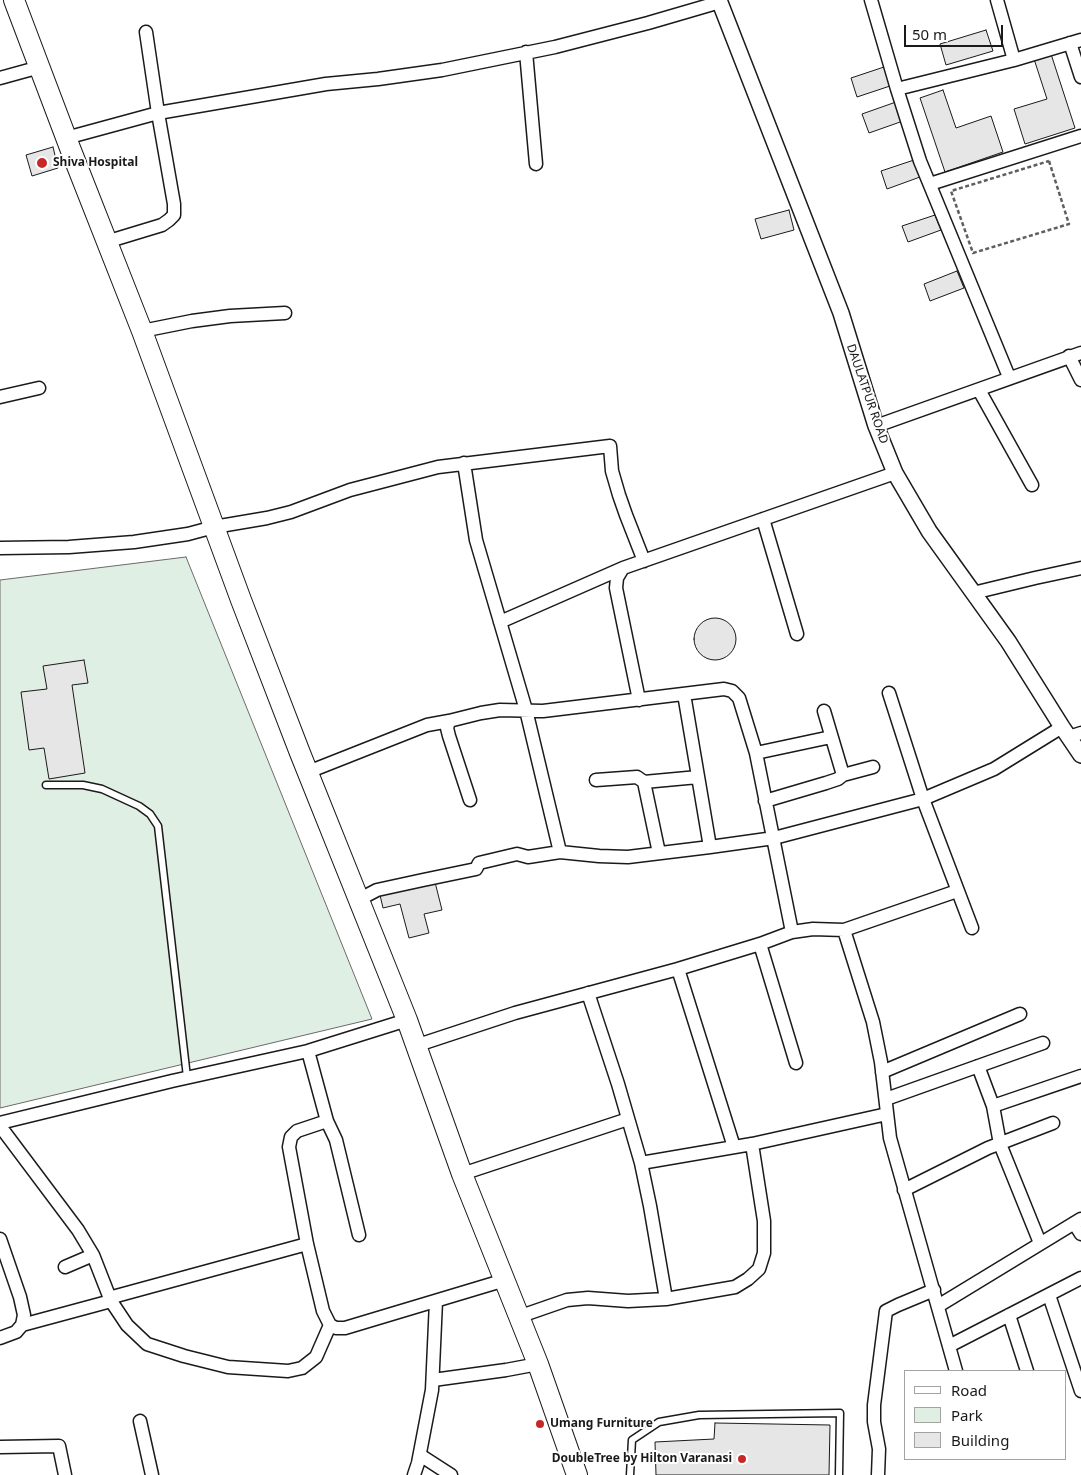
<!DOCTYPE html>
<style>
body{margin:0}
#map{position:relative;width:1081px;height:1475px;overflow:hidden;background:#fff;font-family:"Noto Sans",sans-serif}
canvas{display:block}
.legend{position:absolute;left:904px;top:1370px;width:162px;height:90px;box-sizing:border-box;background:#fff;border:1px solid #a3a3a3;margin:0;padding:6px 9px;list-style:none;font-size:15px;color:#1a1a1a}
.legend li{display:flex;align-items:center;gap:10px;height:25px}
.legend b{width:25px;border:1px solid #a3a3a3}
.scale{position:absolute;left:904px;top:25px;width:99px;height:22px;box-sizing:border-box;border:2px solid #1a1a1a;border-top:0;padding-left:6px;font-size:15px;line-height:18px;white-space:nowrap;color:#1a1a1a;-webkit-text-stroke:4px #fff;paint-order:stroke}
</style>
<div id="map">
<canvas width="1081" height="1475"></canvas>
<ul class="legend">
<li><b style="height:6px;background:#fff"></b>Road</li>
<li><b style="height:14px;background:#e0efe3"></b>Park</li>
<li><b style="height:14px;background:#e6e6e6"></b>Building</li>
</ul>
<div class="scale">50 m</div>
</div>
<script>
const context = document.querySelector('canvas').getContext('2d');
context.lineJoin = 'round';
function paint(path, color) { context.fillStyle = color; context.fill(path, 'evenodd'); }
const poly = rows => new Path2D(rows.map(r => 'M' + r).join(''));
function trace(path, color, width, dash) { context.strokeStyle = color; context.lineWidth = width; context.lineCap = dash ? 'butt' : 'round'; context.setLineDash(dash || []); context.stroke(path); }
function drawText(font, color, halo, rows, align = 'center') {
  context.font = font + ' "Noto Sans",sans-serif'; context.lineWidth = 4; context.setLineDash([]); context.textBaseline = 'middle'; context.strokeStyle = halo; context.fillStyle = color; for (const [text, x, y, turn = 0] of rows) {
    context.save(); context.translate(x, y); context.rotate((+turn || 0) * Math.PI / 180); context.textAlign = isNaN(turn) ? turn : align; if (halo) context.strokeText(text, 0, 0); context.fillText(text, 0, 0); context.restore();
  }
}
const green = poly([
 [186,557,372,1019,0,1108,0,580,186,557]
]);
paint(green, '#e0efe3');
trace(green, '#6a6a6a', 1);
const building = poly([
 [986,30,993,51,946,65,940,44,986,30],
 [1051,54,1075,128,1025,144,1014,109,1047,99,1034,59,1051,54],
 [884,67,890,86,857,97,851,78,884,67],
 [943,90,956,128,991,116,1003,152,945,172,920,98,943,90],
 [896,102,903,121,869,133,862,114,896,102],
 [53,147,58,168,32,176,26,155,53,147],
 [914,160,920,177,887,189,881,171,914,160],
 [789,210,794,230,761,239,755,219,789,210],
 [935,215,941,230,908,242,902,226,935,215],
 [957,271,964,288,930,301,924,284,957,271],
 '694 639a21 21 0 1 1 42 0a21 21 0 1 1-42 0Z',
 [84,660,88,683,72,685,85,773,49,779,44,748,29,750,21,692,47,689,43,666,84,660],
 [435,882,442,910,424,914,429,933,409,938,400,904,383,908,380,895,435,882],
 [715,1423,830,1425,829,1475,656,1475,655,1442,714,1439,715,1423]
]);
paint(building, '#e6e6e6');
trace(building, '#1a1a1a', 1);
const service = poly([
 [46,785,83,785,102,789,139,806,150,814,158,826,187,1077],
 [630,1475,632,1440,659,1422,699,1415,840,1413,839,1475]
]);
const minor = poly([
 [871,0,897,89,920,161,1009,377],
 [997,0,1014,60],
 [1070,43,1081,77],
 [526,52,536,164],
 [0,78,40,67],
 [897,89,1014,60,1081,40],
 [66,138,158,113,326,84,378,79,442,70,555,47,648,23,720,2],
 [930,184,1081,136],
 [106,242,162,225,169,220,174,215,174,204,158,113,146,32],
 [142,331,192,321,230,316,285,313],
 [1069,356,1081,380],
 [979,390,1032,485],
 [0,397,39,388],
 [876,426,1081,353],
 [464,463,476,540,526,710,560,852,599,856,628,857,710,847,774,838,923,799,994,769,1062,727],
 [763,519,797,634],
 [0,548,69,547,134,542,188,534,214,527,267,518,291,512,350,490,438,467,610,446,612,471,619,495,626,515,644,561],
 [973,593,1035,578,1081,568],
 [500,622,623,568],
 [889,693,923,799,972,928],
 [684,694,710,847],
 [639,700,616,588,617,578,623,568,895,473],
 [1069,737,1081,733],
 [756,753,831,737],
 [308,772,427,725,449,721],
 [843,775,873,767],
 [596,780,637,777,644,782,698,777],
 [644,782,659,853],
 [470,800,449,736,447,728,449,721,481,713,500,710,543,711,724,689,732,691,739,698,756,753,792,932],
 [765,801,826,783,838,779,843,775,824,711],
 [358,900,377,890,423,880,476,869,479,863,517,854,528,857,560,852],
 [844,930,873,1022,881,1062,890,1138,956,1371],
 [760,944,796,1063],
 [678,969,734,1147],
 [588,993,618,1084,641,1163,650,1206,666,1299],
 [415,1046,515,1013,678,969,760,944,792,932,813,929,844,930,957,891],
 [308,1051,327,1121,336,1140,359,1235],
 [978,1066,993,1106,1000,1144,1040,1243],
 [882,1072,1020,1014],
 [886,1099,1043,1043],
 [993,1106,1081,1076],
 [327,1121,297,1131,291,1137,289,1147,307,1244,323,1311,330,1325,336,1328,345,1328,505,1280],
 [0,1123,172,1081,308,1051,407,1020],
 [0,1126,78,1230,93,1255,65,1267],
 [641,1163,752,1144,887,1114],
 [462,1174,628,1119],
 [904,1190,988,1148,1053,1123],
 [1074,1223,1081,1234],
 [0,1239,20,1297,24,1315,22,1325,16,1332,0,1338],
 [93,1255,111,1301,127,1325,147,1344,184,1356,228,1367,288,1371,302,1368,316,1357,330,1325],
 [1049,1295,1081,1391],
 [938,1306,1081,1219],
 [1009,1315,1027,1371],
 [518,1317,567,1300,588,1298,628,1301,666,1299,735,1287,748,1279,759,1269,764,1253,764,1221,752,1144],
 [22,1325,111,1301,116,1296,307,1244],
 [949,1346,1081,1278],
 [433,1380,506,1370,538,1364],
 [140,1421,152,1475],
 [0,1447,59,1446,65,1475],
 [420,1455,451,1475],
 [414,1475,418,1463,432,1390,436,1301],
 [878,1475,879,1449,874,1422,874,1405,886,1311,898,1305,934,1290]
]);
const tertiary = poly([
 [719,0,841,313,876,426,895,473,929,531,1008,641,1062,727,1081,755]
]);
const trunk = poly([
 [14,0,70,148,142,331,241,600,300,753,407,1020,462,1174,538,1364,577,1475]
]);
trace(service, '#1a1a1a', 9);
trace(minor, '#1a1a1a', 15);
trace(tertiary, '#1a1a1a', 18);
trace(trunk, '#1a1a1a', 22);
trace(poly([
 [1049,161,1069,224,973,253,951,191,1049,161]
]), '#5f5f5f', 2.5, [4, 2.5]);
trace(service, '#fff', 6);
trace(minor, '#fff', 12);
trace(tertiary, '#fff', 15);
trace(trunk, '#fff', 20);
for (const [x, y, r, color] of [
 [42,163,6,"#c62828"],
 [540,1424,5,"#c62828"],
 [742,1459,5,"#c62828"]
]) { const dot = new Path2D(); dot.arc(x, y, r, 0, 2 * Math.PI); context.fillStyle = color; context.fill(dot); trace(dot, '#fff', 2); }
drawText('bold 12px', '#1a1a1a', '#fff', [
 ["Shiva Hospital",53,163],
 ["Umang Furniture",550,1424],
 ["DoubleTree by Hilton Varanasi",732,1459,"right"]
], 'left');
drawText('12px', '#1a1a1a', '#fff', [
 ["DAULATPUR ROAD",867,394,71]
]);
</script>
